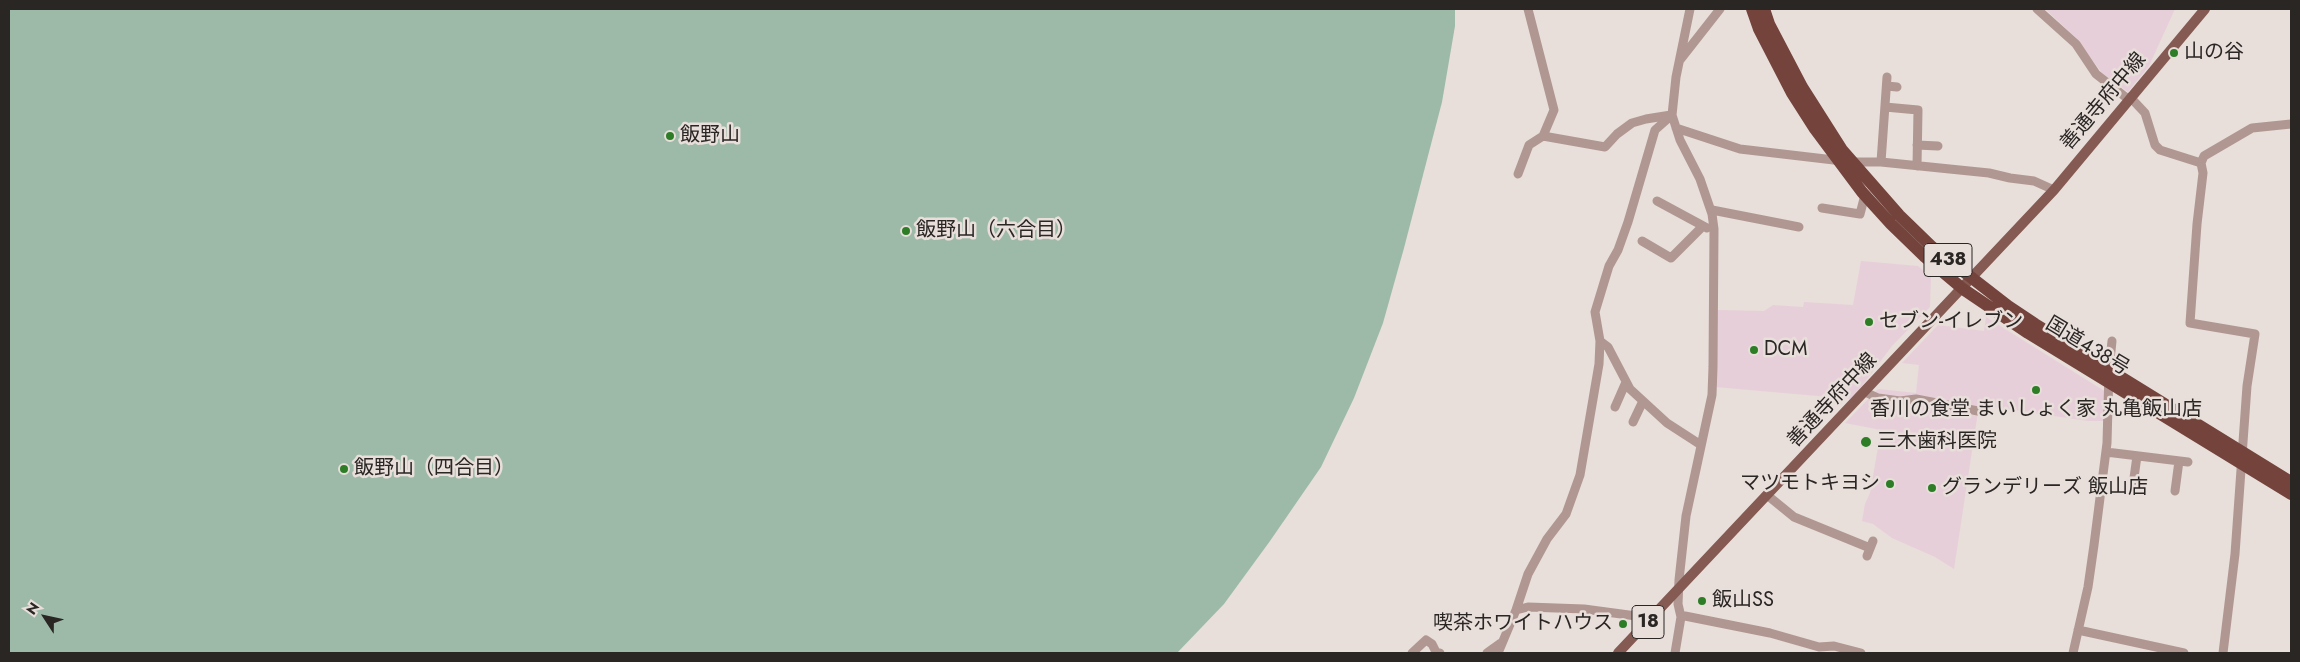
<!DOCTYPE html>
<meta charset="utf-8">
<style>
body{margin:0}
#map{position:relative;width:2300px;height:662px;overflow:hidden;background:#e8deda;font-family:Jost,sans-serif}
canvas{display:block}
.frame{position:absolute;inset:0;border:10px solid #292624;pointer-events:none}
.north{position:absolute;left:20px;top:592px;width:50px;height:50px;-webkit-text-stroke:4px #e8deda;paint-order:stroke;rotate:305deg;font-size:14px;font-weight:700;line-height:20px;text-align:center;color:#292624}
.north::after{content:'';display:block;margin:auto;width:18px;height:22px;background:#292624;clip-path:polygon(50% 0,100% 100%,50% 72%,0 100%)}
</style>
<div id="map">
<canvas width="2300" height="662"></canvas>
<div class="frame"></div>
<div class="north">N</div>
</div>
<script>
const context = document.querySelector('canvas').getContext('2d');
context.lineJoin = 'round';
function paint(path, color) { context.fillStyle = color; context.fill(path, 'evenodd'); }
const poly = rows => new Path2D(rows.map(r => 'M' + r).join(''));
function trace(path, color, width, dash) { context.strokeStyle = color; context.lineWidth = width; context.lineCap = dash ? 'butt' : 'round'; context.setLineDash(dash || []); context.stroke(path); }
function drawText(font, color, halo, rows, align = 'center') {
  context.font = font + ' Jost,"Noto Sans JP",sans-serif'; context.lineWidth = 5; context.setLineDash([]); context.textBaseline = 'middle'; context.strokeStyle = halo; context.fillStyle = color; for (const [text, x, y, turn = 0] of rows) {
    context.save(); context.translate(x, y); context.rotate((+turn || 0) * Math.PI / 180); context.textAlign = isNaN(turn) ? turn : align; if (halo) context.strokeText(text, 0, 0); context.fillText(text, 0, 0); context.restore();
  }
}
paint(poly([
 [2045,9,2175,9,2149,66,2128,92,2102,73,2075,37],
 [1861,261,1918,266,1931,277,1930,307,1892,346,1852,399,1715,387,1718,310,1764,311,1773,305,1803,307,1804,302,1853,305],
 [1986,317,2106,392,2105,421,2088,421,1979,405,1954,569,1935,557,1892,538,1873,524,1862,521,1865,504,1870,493,1881,430,1845,423,1878,389,1916,393,1919,365,1902,363,1938,325,1984,331]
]), '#e7cfda');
paint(poly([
 [9,9,1455,9,1455,26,1442,102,1404,248,1383,323,1354,398,1321,467,1270,541,1224,604,1177,653,9,653]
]), '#9cbaa7');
trace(poly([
 [1528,9,1554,110,1543,136],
 [2037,9,2076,44,2096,74,2128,99],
 [1680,60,1720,9],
 [1887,86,1897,87],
 [2130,97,2145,113,2155,145,2160,150,2201,163,2203,173,2197,224,2190,323,2255,334,2247,386,2235,554,2223,653],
 [1885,107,1918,110,1917,166],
 [1676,128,1740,149,1851,162,1881,162,1989,173,2010,178,2034,181,2054,190],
 [1917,145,1938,146],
 [1881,162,1887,77],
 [2201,163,2204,156,2252,128,2291,124],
 [1518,174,1529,145,1543,136,1605,147,1617,134,1632,123,1646,119,1671,115],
 [1657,201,1707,228],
 [1822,208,1860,214,1865,195],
 [1712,210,1799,227],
 [1642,241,1671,258,1703,226],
 [1600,341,1608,347,1630,389,1667,423,1701,445],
 [1865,392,1878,398,1900,401,1916,399,1978,411],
 [1615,407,1626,382],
 [1633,422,1643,401],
 [2106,452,2188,462],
 [2133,485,2137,456],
 [2175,491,2179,461],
 [1767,495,1794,517,1870,548],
 [1867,556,1873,541],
 [1516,610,1528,607,1584,609,1651,618],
 [1681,617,1685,616,1770,633,1819,647,1834,646,1861,653],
 [2078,630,2184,653],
 [1412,653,1426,640,1432,644,1436,652,1440,653],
 [1487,653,1501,643],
 [1498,653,1516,610,1528,574,1547,539,1566,514,1580,475,1599,364,1600,341,1595,312,1609,266,1618,250,1628,222,1655,130,1672,115],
 [1675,653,1681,617,1678,604,1679,580,1686,516,1712,395,1713,367,1714,229,1712,214,1700,179,1680,140,1672,115,1676,77,1690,9],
 [2073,653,2088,587,2094,545,2107,443,2109,370,2112,341]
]), '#b09792', 9);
trace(poly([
 [1618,653,2054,190,2205,9]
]), '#855a52', 10);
trace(poly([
 [1752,9,1759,29,1792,93,1815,129,1862,192,1891,224,1925,257,1963,289,2028,333,2291,494],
 [1764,9,1769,24,1802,87,1842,150,1899,215,1932,247,2008,306,2035,324,2291,482]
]), '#74443c', 12);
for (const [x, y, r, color] of [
 [2174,53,5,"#2d7d27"],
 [670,136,5,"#2d7d27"],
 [906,231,5,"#2d7d27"],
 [1869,322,5,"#2d7d27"],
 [1754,350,5,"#2d7d27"],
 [2036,390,5,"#2d7d27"],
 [1866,442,6,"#2d7d27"],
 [344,469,5,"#2d7d27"],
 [1890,484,5,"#2d7d27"],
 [1932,488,5,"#2d7d27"],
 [1702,601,5,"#2d7d27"],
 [1623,624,5,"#2d7d27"]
]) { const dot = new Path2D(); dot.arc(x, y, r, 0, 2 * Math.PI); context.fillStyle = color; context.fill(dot); trace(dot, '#e8deda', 2); }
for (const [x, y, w] of [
 [1948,260,48],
 [1648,622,32]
]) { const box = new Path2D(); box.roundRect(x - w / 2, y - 16.5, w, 33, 4); context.fillStyle = '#e8deda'; context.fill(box); trace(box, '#292624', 1); }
drawText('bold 19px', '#292624', null, [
 ["438",1948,260],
 ["18",1648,622]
]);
drawText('20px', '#292624', '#e8deda', [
 ["山の谷",2184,53],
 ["飯野山",680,136],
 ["飯野山（六合目）",916,231],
 ["セブン-イレブン",1879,322],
 ["DCM",1764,350],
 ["香川の食堂 まいしょく家 丸亀飯山店",2036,410,"center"],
 ["三木歯科医院",1877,442],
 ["飯野山（四合目）",354,469],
 ["マツモトキヨシ",1880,484,"right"],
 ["グランデリーズ 飯山店",1942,488],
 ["飯山SS",1712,601],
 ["喫茶ホワイトハウス",1613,624,"right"]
], 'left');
drawText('20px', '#292624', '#e8deda', [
 ["善通寺府中線",2104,102,-50],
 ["国道438号",2087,347,31],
 ["善通寺府中線",1833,401,-47]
]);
</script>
